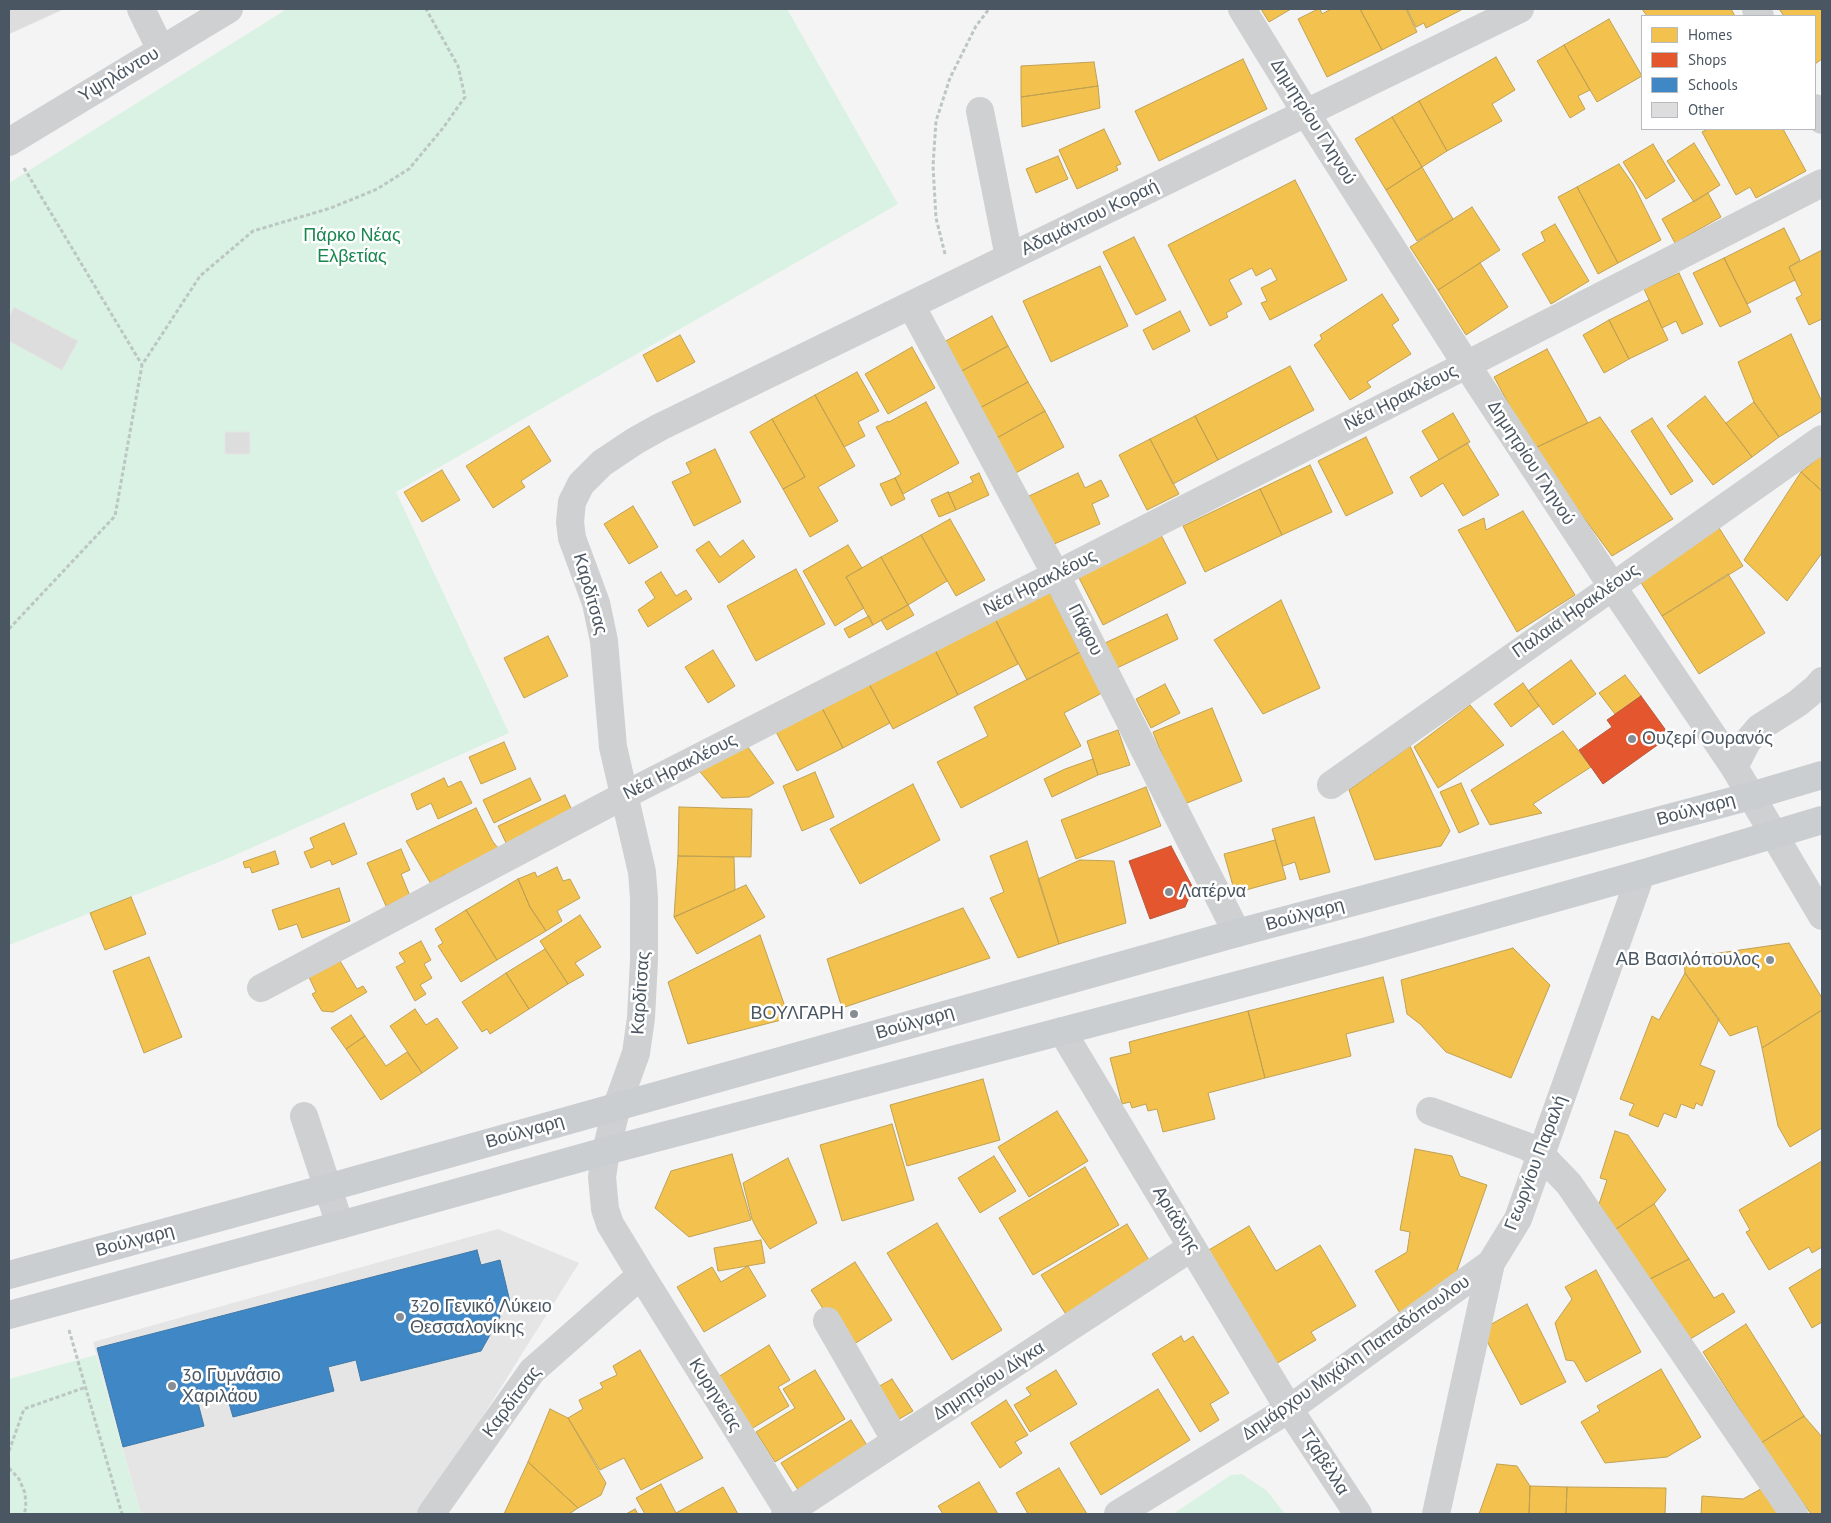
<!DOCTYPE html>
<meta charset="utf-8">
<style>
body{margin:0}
#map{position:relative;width:1831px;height:1523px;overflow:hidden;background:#f4f4f4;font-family:"PT Sans",sans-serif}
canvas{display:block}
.frame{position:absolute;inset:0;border:10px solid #4a5661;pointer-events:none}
.legend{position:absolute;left:1641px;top:15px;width:175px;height:115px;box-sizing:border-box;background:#fff;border:1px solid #b7bbc0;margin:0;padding:6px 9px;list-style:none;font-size:15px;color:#4a5661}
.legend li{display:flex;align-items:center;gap:10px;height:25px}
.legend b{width:25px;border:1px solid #b7bbc0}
</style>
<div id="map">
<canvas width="1831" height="1523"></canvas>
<div class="frame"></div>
<ul class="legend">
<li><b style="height:14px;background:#f2c14e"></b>Homes</li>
<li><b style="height:14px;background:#e4572e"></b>Shops</li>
<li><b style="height:14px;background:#3f88c5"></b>Schools</li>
<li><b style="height:14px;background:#ddddde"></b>Other</li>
</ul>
</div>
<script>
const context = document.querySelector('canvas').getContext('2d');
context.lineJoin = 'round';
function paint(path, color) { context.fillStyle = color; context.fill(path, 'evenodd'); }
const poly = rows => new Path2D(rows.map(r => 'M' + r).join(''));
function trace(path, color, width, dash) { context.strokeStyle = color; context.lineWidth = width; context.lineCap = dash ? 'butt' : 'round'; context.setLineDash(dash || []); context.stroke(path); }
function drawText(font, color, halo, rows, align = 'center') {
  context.font = font + ' "PT Sans",sans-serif'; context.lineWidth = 5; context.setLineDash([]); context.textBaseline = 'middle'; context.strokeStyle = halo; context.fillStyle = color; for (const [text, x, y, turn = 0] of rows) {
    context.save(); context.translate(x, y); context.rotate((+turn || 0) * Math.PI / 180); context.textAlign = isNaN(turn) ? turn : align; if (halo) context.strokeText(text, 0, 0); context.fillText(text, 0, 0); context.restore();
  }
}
paint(poly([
 [498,1229,579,1263,446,1475,418,1514,141,1514,93,1342]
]), '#e6e5e6');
paint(poly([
 [287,9,787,9,898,204,396,492,509,733,224,860,9,945,9,183],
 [96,1355,141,1514,9,1514,9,1379],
 [1242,1474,1267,1491,1285,1514,1173,1514,1231,1475]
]), '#d9f2e3');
const homes = poly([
 [1261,9,1291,9,1269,22,1261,9],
 [1318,9,1320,9,1322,14,1331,9,1360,9,1382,50,1327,77,1298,19,1318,9],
 [1360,9,1406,9,1417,32,1382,50,1360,9],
 [1407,9,1463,9,1426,28,1424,23,1416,27,1407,9],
 [1642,9,1731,9,1735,16,1647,16,1642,9],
 [1779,9,1822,9,1822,59,1815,64,1815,16,1784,16,1779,9],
 [1609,19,1642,76,1597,102,1564,45,1609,19],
 [1564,45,1590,90,1578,96,1585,109,1570,118,1537,61,1564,45],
 [1496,57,1515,90,1492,104,1502,121,1447,151,1419,101,1496,57],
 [1243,59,1267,109,1159,161,1135,111,1243,59],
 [1094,62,1098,86,1021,97,1021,66,1094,62],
 [1098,86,1100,108,1022,127,1021,97,1098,86],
 [1419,101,1447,151,1422,167,1392,117,1419,101],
 [1392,117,1422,167,1386,190,1355,139,1392,117],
 [1104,129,1121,164,1116,166,1118,170,1077,189,1059,150,1104,129],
 [1708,129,1783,129,1806,171,1756,198,1750,187,1736,195,1702,132,1708,129],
 [1694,143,1720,185,1694,202,1667,161,1694,143],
 [1653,144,1675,181,1646,199,1623,162,1653,144],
 [1058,156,1068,179,1036,193,1026,169,1058,156],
 [1619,164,1633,184,1661,240,1618,263,1577,187,1619,164],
 [1422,167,1453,219,1417,241,1386,190,1422,167],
 [1295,180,1347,280,1270,320,1261,303,1267,301,1261,288,1277,280,1271,268,1256,276,1252,268,1229,280,1242,304,1226,313,1228,317,1210,326,1168,245,1295,180],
 [1577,187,1618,263,1598,274,1558,197,1577,187],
 [1708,193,1721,217,1675,243,1662,219,1708,193],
 [1472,207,1500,250,1438,290,1410,247,1472,207],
 [1555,224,1589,281,1551,304,1522,254,1545,241,1541,232,1555,224],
 [1784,228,1800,260,1789,267,1795,280,1747,304,1724,258,1784,228],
 [1134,237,1166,300,1136,315,1103,252,1134,237],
 [1822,250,1822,319,1809,325,1796,298,1802,295,1789,267,1822,250],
 [1724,258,1751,312,1720,327,1693,273,1724,258],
 [1480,263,1508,307,1466,335,1438,290,1480,263],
 [1100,266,1128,326,1051,362,1023,301,1100,266],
 [1679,273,1703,324,1682,334,1676,321,1662,328,1644,289,1679,273],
 [1382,294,1399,320,1392,325,1411,354,1367,382,1371,387,1350,400,1314,345,1322,339,1320,335,1382,294],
 [1649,300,1668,340,1629,359,1609,320,1649,300],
 [1180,311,1190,331,1153,350,1143,330,1180,311],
 [992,316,1008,346,958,373,942,343,992,316],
 [1609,320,1629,359,1604,373,1583,335,1609,320],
 [1791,334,1822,402,1822,411,1779,437,1754,402,1738,362,1791,334],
 [680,335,695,362,657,382,643,355,680,335],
 [1008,346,1028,382,978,409,958,373,1008,346],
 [912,347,935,388,888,414,865,374,912,347],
 [1547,349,1588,423,1533,449,1494,377,1547,349],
 [1290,366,1314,410,1218,460,1195,416,1290,366],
 [857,372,879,411,858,422,865,436,844,447,815,395,857,372],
 [1028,382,1045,411,995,439,978,409,1028,382],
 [815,395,855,466,818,487,838,521,810,537,783,489,805,477,772,419,815,395],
 [1705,396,1752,457,1713,485,1667,426,1705,396],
 [926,402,959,463,903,494,895,478,901,474,876,427,888,421,889,422,926,402],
 [1754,402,1779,437,1752,457,1726,423,1754,402],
 [1045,411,1064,447,1014,474,995,439,1045,411],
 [1453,413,1470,442,1439,460,1422,431,1453,413],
 [1195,416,1218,460,1173,484,1150,439,1195,416],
 [1600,417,1673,519,1612,556,1533,449,1600,417],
 [1652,418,1693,481,1671,495,1631,431,1652,418],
 [772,419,805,477,783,489,750,432,772,419],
 [529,426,551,461,521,481,525,487,493,508,466,466,529,426],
 [1366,437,1393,493,1346,516,1318,461,1366,437],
 [1150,439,1179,494,1147,510,1119,455,1150,439],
 [1467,443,1499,495,1463,516,1443,483,1421,497,1410,477,1467,443],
 [715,449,741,502,694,526,672,482,691,473,686,463,715,449],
 [1822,455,1822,491,1801,472,1822,455],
 [1310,465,1332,512,1282,535,1260,489,1310,465],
 [442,470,460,500,422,522,404,492,442,470],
 [1801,472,1822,491,1822,553,1787,601,1744,560,1801,472],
 [979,473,989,495,956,510,948,492,950,493,973,482,970,477,979,473],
 [1078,473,1085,488,1101,480,1109,496,1092,504,1100,524,1052,545,1029,496,1078,473],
 [895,478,905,499,891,506,880,484,895,478],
 [1260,489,1282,535,1205,572,1183,526,1260,489],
 [948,492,956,510,939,517,931,500,948,492],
 [633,506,658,547,629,564,604,524,633,506],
 [1523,511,1575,595,1517,632,1458,530,1484,518,1486,530,1523,511],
 [950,519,985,580,956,596,921,535,950,519],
 [1716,523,1743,566,1662,616,1635,573,1716,523],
 [921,535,947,581,908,605,881,557,921,535],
 [1161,535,1186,583,1103,625,1078,576,1161,535],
 [743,540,755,557,719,583,696,550,709,541,720,557,743,540],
 [848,545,862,568,846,577,864,608,835,626,803,571,848,545],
 [881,557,908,605,873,625,846,577,881,557],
 [796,569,825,624,756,661,727,606,796,569],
 [661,572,676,596,686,590,692,599,648,627,638,610,655,598,645,582,661,572],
 [1728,574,1765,633,1699,674,1662,616,1728,574],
 [1047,587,1080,652,1027,680,993,615,1047,587],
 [1281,600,1320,688,1263,714,1214,640,1281,600],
 [908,605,914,615,887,630,881,620,908,605],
 [1167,614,1178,639,1117,668,1105,643,1167,614],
 [993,615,1018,664,958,695,933,646,993,615],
 [869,616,873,625,849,638,844,629,869,616],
 [548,636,568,676,524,698,504,658,548,636],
 [933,646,958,695,893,729,867,680,933,646],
 [713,650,735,686,708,703,685,667,713,650],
 [1080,652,1102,693,1064,713,1081,746,961,808,937,762,988,736,974,707,1080,652],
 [1571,660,1596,694,1553,725,1528,691,1571,660],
 [1625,675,1641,696,1615,714,1599,693,1625,675],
 [867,680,890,723,843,748,820,704,867,680],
 [1523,683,1539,706,1511,727,1494,704,1523,683],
 [1165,684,1180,713,1151,728,1136,699,1165,684],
 [820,704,843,748,797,771,774,728,820,704],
 [1470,705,1504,745,1438,788,1414,747,1470,705],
 [1212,708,1242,781,1182,805,1153,732,1212,708],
 [1118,730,1130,765,1098,775,1087,741,1118,730],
 [1563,731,1591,767,1533,804,1542,813,1490,825,1471,790,1563,731],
 [742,739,774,783,749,797,722,798,696,767,742,739],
 [504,742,516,769,481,784,469,757,504,742],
 [1410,746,1450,831,1441,846,1375,860,1349,790,1410,746],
 [1093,759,1098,775,1052,797,1044,779,1065,769,1093,759],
 [815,772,834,817,802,831,783,786,815,772],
 [444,778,448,787,461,781,472,803,438,819,431,803,417,810,411,794,444,778],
 [530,778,541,800,494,823,483,800,530,778],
 [1461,783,1479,824,1459,833,1440,792,1461,783],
 [913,784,940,840,860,884,830,829,913,784],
 [1146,787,1161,826,1076,859,1061,820,1146,787],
 [565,795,576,819,509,849,498,826,565,795],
 [679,807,752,809,751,857,678,856,679,807],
 [476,808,493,842,499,849,448,875,444,875,431,884,406,841,476,808],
 [1314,817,1330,872,1300,880,1295,862,1283,866,1272,829,1314,817],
 [344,823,357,854,332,865,330,860,311,868,304,852,314,848,310,838,344,823],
 [1275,840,1286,879,1235,893,1224,854,1275,840],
 [1027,841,1059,944,1018,958,990,898,1004,892,990,856,1027,841],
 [401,849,410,870,401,874,410,896,386,906,367,863,401,849],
 [275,851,279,864,252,873,250,867,245,868,243,862,275,851],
 [678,856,734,857,735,890,674,917,678,856],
 [1080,860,1114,861,1126,923,1059,944,1038,879,1080,860],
 [557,867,563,881,570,879,580,898,557,911,562,921,546,931,530,907,518,879,535,872,537,877,557,867],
 [518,879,530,907,546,931,497,960,466,910,518,879],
 [746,885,765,917,697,954,674,917,746,885],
 [339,888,350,921,302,938,297,924,279,930,272,910,339,888],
 [131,897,146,934,105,950,90,913,131,897],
 [963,908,990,958,842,1008,827,959,963,908],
 [466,910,497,960,461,982,438,946,443,943,435,929,466,910],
 [580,915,601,947,575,963,584,975,568,984,540,941,580,915],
 [760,935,789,1018,688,1044,668,982,760,935],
 [421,941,431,960,424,964,432,978,420,985,426,994,415,1001,396,967,405,962,399,953,421,941],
 [1789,943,1822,998,1822,1010,1762,1048,1757,1026,1730,1036,1685,973,1684,958,1789,943],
 [1513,948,1550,985,1511,1078,1446,1052,1420,1024,1407,1014,1401,980,1513,948],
 [545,949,568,984,529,1009,506,973,545,949],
 [149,957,182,1037,144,1053,113,971,149,957],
 [340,961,357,989,363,986,367,992,333,1012,322,1011,312,994,316,992,309,977,340,961],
 [506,973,529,1009,490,1034,487,1029,482,1032,462,1002,506,973],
 [1685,973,1719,1019,1700,1065,1715,1071,1702,1106,1696,1103,1694,1109,1681,1104,1676,1118,1664,1113,1658,1127,1629,1115,1634,1104,1620,1099,1652,1016,1659,1020,1685,973],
 [1383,977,1394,1022,1346,1034,1351,1056,1265,1078,1248,1011,1383,977],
 [415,1009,426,1025,437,1018,458,1048,422,1073,390,1026,415,1009],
 [1822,1010,1822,1128,1790,1147,1778,1126,1762,1048,1822,1010],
 [1248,1011,1265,1078,1208,1093,1215,1119,1163,1132,1157,1109,1148,1111,1146,1104,1132,1108,1130,1102,1122,1104,1110,1058,1131,1053,1129,1042,1248,1011],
 [351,1015,365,1036,346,1049,331,1028,351,1015],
 [365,1036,386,1066,407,1052,422,1073,381,1100,346,1049,365,1036],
 [983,1079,1000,1140,907,1166,890,1105,983,1079],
 [1057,1111,1088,1161,1029,1197,998,1147,1057,1111],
 [892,1124,914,1200,842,1221,820,1145,892,1124],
 [1615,1131,1628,1135,1666,1190,1654,1204,1616,1229,1599,1204,1607,1180,1600,1178,1615,1131],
 [1415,1149,1452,1156,1460,1176,1487,1185,1449,1293,1404,1320,1375,1271,1407,1252,1410,1232,1400,1230,1415,1149],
 [732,1154,751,1220,689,1237,655,1208,671,1171,732,1154],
 [994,1156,1016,1191,980,1213,958,1178,994,1156],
 [788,1158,817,1223,770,1249,759,1233,752,1219,743,1183,788,1158],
 [1822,1161,1822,1247,1812,1253,1809,1247,1769,1270,1746,1232,1750,1230,1739,1210,1822,1161],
 [1085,1167,1119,1225,1033,1275,999,1218,1085,1167],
 [1654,1204,1689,1259,1648,1280,1616,1229,1654,1204],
 [937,1223,1002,1330,952,1360,887,1253,937,1223],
 [1127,1224,1152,1265,1067,1316,1041,1275,1127,1224],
 [1249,1226,1276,1271,1320,1245,1356,1306,1311,1332,1316,1340,1274,1365,1207,1251,1249,1226],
 [761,1240,765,1263,718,1271,714,1248,761,1240],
 [1689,1259,1714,1298,1723,1293,1735,1312,1687,1341,1648,1280,1689,1259],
 [855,1262,892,1320,848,1348,811,1290,855,1262],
 [748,1266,766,1296,704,1332,677,1287,712,1267,721,1282,748,1266],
 [1822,1268,1822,1322,1812,1328,1789,1288,1822,1268],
 [1596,1270,1641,1352,1586,1382,1574,1361,1566,1360,1555,1323,1572,1299,1565,1287,1596,1270],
 [1527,1304,1566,1382,1521,1405,1481,1330,1527,1304],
 [1746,1324,1804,1416,1761,1443,1703,1352,1746,1324],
 [1181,1336,1184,1342,1193,1336,1229,1393,1210,1404,1219,1420,1200,1432,1152,1354,1181,1336],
 [769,1345,790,1380,778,1387,789,1406,748,1431,715,1379,769,1345],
 [640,1350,703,1458,641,1490,624,1458,600,1470,568,1418,583,1409,579,1400,603,1388,600,1383,617,1375,613,1366,640,1350],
 [1661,1369,1701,1437,1667,1457,1605,1463,1581,1422,1600,1411,1597,1406,1661,1369],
 [815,1370,845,1419,775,1462,756,1432,795,1408,783,1389,815,1370],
 [1056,1370,1077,1404,1030,1432,1014,1405,1031,1395,1026,1388,1056,1370],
 [892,1379,913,1411,896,1421,874,1389,892,1379],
 [1158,1389,1190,1440,1101,1495,1070,1443,1158,1389],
 [1006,1400,1028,1435,1015,1442,1022,1453,1000,1468,971,1423,1006,1400],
 [550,1409,568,1418,606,1483,601,1495,578,1508,528,1462,550,1409],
 [1804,1416,1822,1437,1822,1514,1811,1514,1761,1443,1804,1416],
 [851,1420,870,1450,800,1493,781,1463,851,1420],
 [528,1462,578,1508,569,1514,504,1514,528,1462],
 [1497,1464,1517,1466,1530,1486,1529,1514,1479,1514,1497,1464],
 [1059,1468,1087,1514,1028,1514,1016,1493,1059,1468],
 [979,1482,998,1514,943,1514,938,1506,979,1482],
 [661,1484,676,1513,723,1487,738,1514,645,1514,636,1498,661,1484],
 [1530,1486,1567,1487,1566,1514,1529,1514,1530,1486],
 [1766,1486,1782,1514,1701,1514,1702,1496,1743,1499,1766,1486],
 [1567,1487,1666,1488,1665,1514,1566,1514,1567,1487],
 [635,1509,638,1514,626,1514,635,1509]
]);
paint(homes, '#f2c14e');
trace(homes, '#c0a154', 1);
const shops = poly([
 [1641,696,1670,736,1603,784,1579,750,1612,727,1607,720,1641,696],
 [1171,846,1193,888,1185,907,1150,919,1129,861,1171,846]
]);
paint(shops, '#e4572e');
trace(shops, '#b6573d', 1);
const schools = poly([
 [477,1250,481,1265,500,1260,511,1306,498,1309,500,1317,481,1351,361,1381,356,1360,328,1367,334,1391,233,1417,227,1396,198,1403,204,1426,123,1447,97,1348,477,1250]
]);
paint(schools, '#3f88c5');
trace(schools, '#4279a7', 1);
const building = poly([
 [9,9,64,9,9,34,9,9],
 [14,307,78,341,62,370,9,341,9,317,14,307],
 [225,432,250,432,250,454,225,454,225,432]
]);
paint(building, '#ddddde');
trace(building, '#e5e6e7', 1);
trace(poly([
 [24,168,142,365],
 [945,254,936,218,933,166,936,121,950,78,976,26,989,9],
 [9,629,115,516,142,365,200,276,253,231,331,208,377,189,409,169,443,128,465,97,458,66,426,9],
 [69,1330,122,1514],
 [9,1451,24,1409,86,1387],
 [9,1468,19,1479,25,1493,26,1507,24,1514]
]), '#bcc7c4', 3, [4, 2.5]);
trace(poly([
 [141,9,161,50],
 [1242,9,1306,113,1466,364,1612,586,1734,767,1822,916],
 [1756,9,1760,16],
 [1815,108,1822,120],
 [980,111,1009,257],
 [9,142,229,9],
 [911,305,1056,575,1237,933],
 [1734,767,1747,742,1759,728,1798,703,1816,688,1822,681],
 [1331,785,1822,439],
 [261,988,625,795,1822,183],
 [1062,1031,1289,1409,1358,1514],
 [1430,1111,1526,1146,1541,1155,1569,1184,1794,1514],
 [304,1116,340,1225],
 [827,1321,896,1441],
 [431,1514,532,1371,641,1275],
 [785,1514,1192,1247],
 [790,1514,641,1275,610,1224,605,1209,602,1177,606,1151,617,1106,636,1053,641,1018,644,960,644,898,642,872,613,747,604,641,596,603,572,538,570,522,572,502,581,484,602,463,635,441,660,427,1520,9],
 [1118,1514,1289,1409,1491,1263],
 [1436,1514,1491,1263,1518,1219,1641,874]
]), '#ced0d2', 28);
trace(poly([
 [9,1275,327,1188,1237,933,1751,796,1822,775],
 [9,1315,340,1225,606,1151,1367,951,1641,874,1822,820]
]), '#caced1', 28);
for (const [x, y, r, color] of [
 [1632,739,5,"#868d94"],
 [1169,892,5,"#868d94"],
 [1770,960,5,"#868d94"],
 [854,1014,5,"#868d94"],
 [400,1317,5,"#868d94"],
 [172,1386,5,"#868d94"]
]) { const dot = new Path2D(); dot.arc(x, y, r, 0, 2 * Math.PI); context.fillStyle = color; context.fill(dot); trace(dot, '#fff', 2); }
drawText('18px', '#4a5661', '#fff', [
 ["Υψηλάντου",119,75,-31],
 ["Δημητρίου Γληνού",1313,122,58],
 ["Αδαμάντιου Κοραή",1090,218,-26],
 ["Νέα Ηρακλέους",1401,398,-27],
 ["Δημητρίου Γληνού",1531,463,57],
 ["Νέα Ηρακλέους",1040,583,-27],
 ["Καρδίτσας",590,594,74],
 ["Παλαιά Ηρακλέους",1576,611,-35],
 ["Πάφου",1085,630,63],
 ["Νέα Ηρακλέους",680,767,-27],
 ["Βούλγαρη",1696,810,-15],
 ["Βούλγαρη",1305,915,-15],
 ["Καρδίτσας",641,993,-86],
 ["Βούλγαρη",915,1023,-16],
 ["Βούλγαρη",525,1132,-16],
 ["Γεωργίου Παραλή",1536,1163,-69],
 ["Αριάδνης",1176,1220,59],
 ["Βούλγαρη",135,1241,-15],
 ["Δημάρχου Μιχάλη Παπαδόπουλου",1356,1358,-35],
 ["Δημητρίου Δίγκα",989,1381,-33],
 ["Κυρηνείας",715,1395,58],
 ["Καρδίτσας",512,1402,-53],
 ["Τζαβέλλα",1324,1462,57]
]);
drawText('18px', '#17864f', '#fff', [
 ["Πάρκο Νέας",352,236],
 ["Ελβετίας",352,257]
]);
drawText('18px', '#4a5661', '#fff', [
 ["Ουζερί Ουρανός",1642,739],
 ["Λατέρνα",1179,892],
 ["ΑΒ Βασιλόπουλος",1760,960,"right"],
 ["ΒΟΥΛΓΑΡΗ",844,1014,"right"],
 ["32ο Γενικό Λύκειο",410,1307],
 ["Θεσσαλονίκης",410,1328],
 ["3ο Γυμνάσιο",182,1376],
 ["Χαριλάου",182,1397]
], 'left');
</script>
